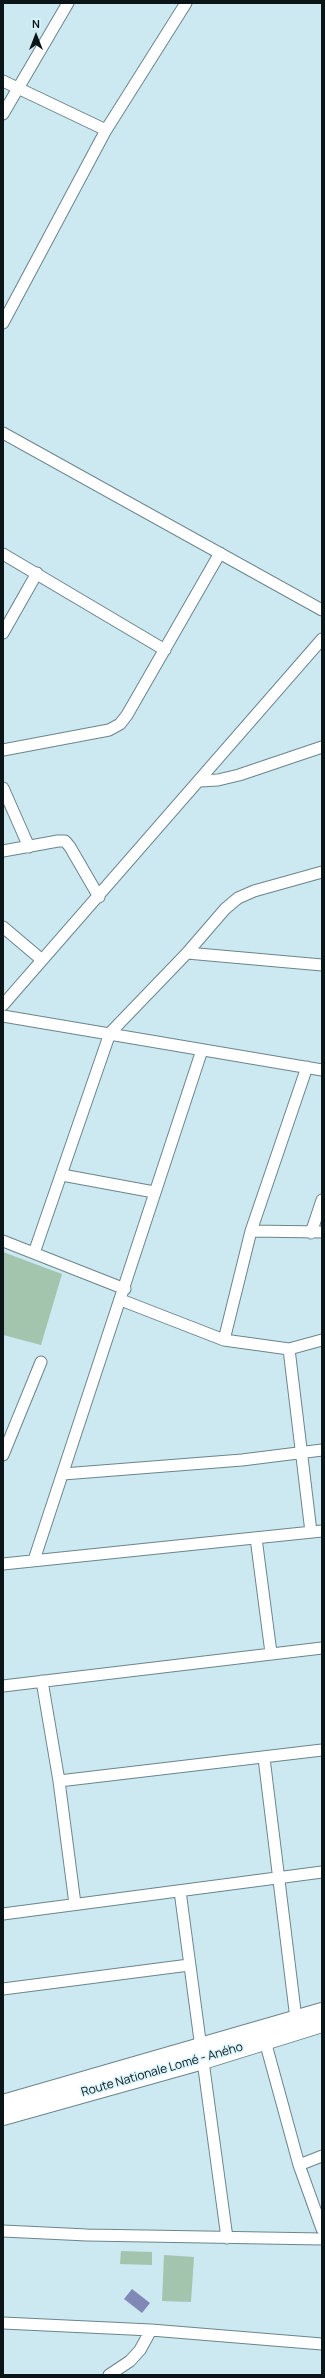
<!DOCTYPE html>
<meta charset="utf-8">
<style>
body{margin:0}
#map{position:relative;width:325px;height:2378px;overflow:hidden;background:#cce8f0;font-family:Manrope,sans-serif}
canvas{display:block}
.frame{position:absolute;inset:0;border:4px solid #0b1518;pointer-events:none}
.north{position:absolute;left:16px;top:16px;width:40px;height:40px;-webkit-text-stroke:3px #d9f5fd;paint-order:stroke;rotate:0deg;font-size:11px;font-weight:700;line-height:16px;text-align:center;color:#0b1518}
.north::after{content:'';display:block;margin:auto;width:14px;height:18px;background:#0b1518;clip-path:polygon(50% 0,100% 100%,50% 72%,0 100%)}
</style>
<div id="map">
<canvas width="325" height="2378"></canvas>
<div class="frame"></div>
<div class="north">N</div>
</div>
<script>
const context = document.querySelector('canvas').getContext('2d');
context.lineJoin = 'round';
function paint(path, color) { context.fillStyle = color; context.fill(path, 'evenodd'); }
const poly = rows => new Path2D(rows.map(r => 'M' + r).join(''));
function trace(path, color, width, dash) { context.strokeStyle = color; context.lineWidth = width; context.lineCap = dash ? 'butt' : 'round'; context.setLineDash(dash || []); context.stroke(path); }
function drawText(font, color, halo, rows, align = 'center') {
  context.font = font + ' Manrope,sans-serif'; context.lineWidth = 3; context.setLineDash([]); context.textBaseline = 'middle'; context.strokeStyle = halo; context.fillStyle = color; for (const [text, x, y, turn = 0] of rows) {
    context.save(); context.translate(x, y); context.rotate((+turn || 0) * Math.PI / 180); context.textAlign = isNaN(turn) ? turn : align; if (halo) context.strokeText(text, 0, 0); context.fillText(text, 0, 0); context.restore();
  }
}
paint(poly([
 [3,1252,62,1274,41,1345,3,1335],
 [121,2251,152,2252,152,2265,120,2264],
 [164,2255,194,2257,191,2302,162,2301]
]), '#a3c5ae');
paint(poly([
 [132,2289,150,2303,142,2313,124,2299]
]), '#8089b6');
const minor = poly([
 [3,81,106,130],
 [3,114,68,3],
 [3,323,106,130,186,3],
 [3,433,322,610],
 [3,554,165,650],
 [3,633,37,573],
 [3,750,109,730,120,724,127,715,220,553],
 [200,781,218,780,239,775,322,747],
 [3,788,29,847],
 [3,851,58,841,65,841,70,847,99,897],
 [3,927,42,960],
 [187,953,322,965],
 [3,1005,322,639],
 [3,1016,322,1070],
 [62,1175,154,1192],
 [251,1231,322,1232],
 [311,1233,322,1200],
 [3,1241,125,1289],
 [34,1253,110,1033,187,953,225,909,238,898,254,891,322,872],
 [121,1300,224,1340,289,1349,322,1340],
 [224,1340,251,1231,307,1067],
 [289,1349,311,1532],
 [3,1455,41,1362],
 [63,1474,242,1460,322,1450],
 [256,1538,271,1653],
 [34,1560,202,1050],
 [3,1564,322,1531],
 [42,1681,59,1781,75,1904],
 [3,1686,322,1648],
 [264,1758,296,2019],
 [59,1781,322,1750],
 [180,1891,201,2048],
 [3,1914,322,1872],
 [3,1989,189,1965],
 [265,2041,299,2165,322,2229],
 [203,2061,227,2238],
 [299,2165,322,2156],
 [3,2231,87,2235,322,2239],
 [3,2323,151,2330,322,2344],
 [109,2375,130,2361,140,2350,151,2330]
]);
const highway = poly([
 [3,2103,322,2011],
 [3,2117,203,2061,322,2024]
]);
trace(minor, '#6b858c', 13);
trace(highway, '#6b858c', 18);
trace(minor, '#fff', 11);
trace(highway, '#fff', 16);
drawText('12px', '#0b1518', '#d9f5fd', [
 ["Route Nationale Lomé - Aného",162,2070,-16]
]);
</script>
